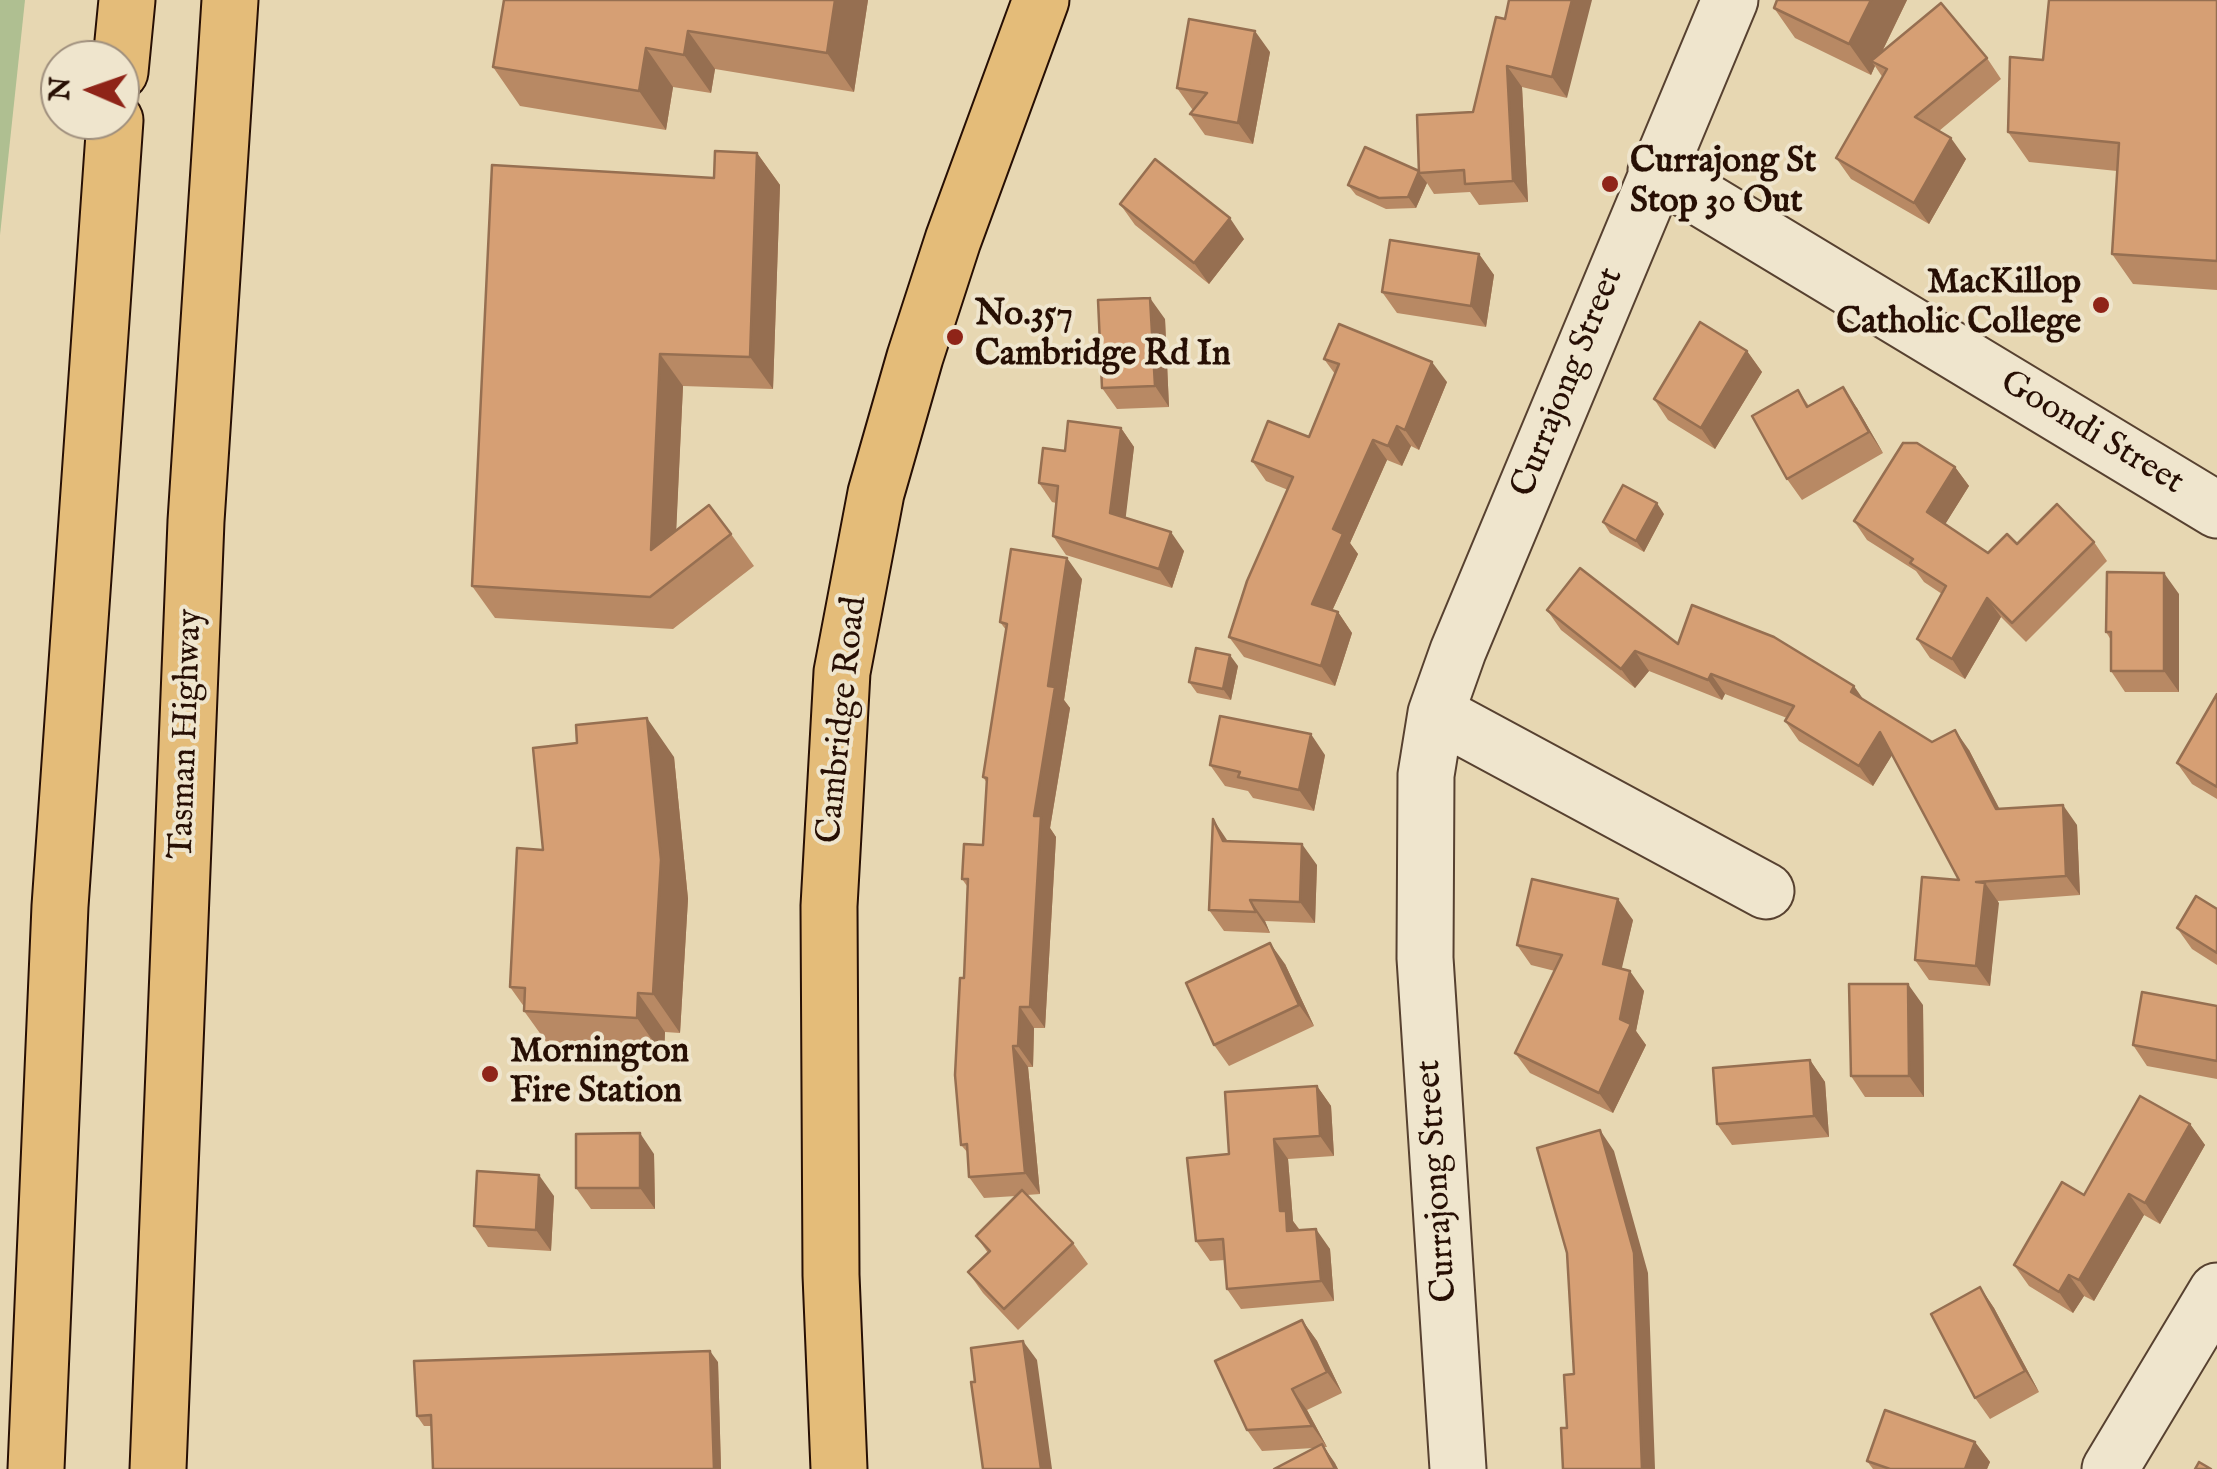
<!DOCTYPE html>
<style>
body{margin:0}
#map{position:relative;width:2217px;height:1469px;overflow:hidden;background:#e7d7b2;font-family:"IM FELL English",serif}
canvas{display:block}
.north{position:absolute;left:40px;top:40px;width:100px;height:100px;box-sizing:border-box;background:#efe5cd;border:2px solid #9f8f7d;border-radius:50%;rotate:272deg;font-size:28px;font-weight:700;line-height:40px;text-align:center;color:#270f04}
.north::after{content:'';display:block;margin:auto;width:35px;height:45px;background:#8f2418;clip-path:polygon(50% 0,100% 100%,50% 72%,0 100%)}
</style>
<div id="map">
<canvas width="2217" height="1469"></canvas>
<div class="north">N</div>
</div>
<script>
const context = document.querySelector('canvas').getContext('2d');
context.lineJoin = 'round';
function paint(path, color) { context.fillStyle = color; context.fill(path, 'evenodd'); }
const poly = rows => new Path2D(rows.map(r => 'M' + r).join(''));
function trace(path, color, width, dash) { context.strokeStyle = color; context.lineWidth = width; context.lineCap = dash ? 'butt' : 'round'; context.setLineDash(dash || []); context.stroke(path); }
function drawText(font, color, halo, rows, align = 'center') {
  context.font = font + ' "IM FELL English",serif'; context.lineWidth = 8; context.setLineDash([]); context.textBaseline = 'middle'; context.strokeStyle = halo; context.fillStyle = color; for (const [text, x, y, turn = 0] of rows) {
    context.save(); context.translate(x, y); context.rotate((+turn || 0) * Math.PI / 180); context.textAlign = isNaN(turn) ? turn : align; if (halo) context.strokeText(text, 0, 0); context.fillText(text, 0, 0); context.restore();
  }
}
paint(poly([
 [0,0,25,0,0,235]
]), '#afbf91');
const minor = poly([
 [1656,171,2217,510],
 [1436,713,1766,891],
 [1458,1469,1425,958,1426,775,1436,713,1458,651,1730,0],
 [2110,1469,2217,1291]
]);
const major = poly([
 [839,1469,831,1275,829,906,842,672,876,493,915,357,953,240,1041,0]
]);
const highway = poly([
 [120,72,127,0],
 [36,1469,60,906,115,120],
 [158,1469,196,521,230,0]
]);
trace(minor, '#574130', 59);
trace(major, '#270f04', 59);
trace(highway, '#270f04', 59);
trace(minor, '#efe5cd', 55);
trace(major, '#e4bc79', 55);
trace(highway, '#e4bc79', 55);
paint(poly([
 [504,0,868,0,854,92,715,69,711,93,673,87,666,130,520,106,493,67],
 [1509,0,1567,98,1522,87,1528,202,1479,205,1470,192,1434,194,1427,183,1416,208,1386,209,1356,195,1348,185,1419,171,1473,112,1505,19],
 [1777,0,1907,0,1881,54,1987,58,2001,79,1939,131,1966,159,1929,224,1851,179,1836,158,1883,78,1875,66,1871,75,1795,38,1774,8],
 [2217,0,2217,290,2133,284,2112,254,2117,171,2029,162,2008,132,2043,60],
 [1270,52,1253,144,1205,135,1190,114,1194,110,1192,109,1177,88],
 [757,153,780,185,773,389,683,386,676,530,731,534,754,566,673,629,495,618,472,586,714,178],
 [1120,204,1244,239,1209,284,1135,225],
 [1479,254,1494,275,1486,327,1397,313,1382,292],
 [1165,319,1169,407,1117,409,1102,388],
 [1747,351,1762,372,1715,449,1668,420,1654,399],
 [1324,359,1447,382,1419,450,1411,446,1402,466,1387,460,1350,543,1358,554,1332,611,1338,612,1352,633,1335,686,1244,657,1229,637,1288,490,1266,481,1252,461,1309,437,1335,374],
 [1798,390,1809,406,1857,408,1883,453,1802,500,1787,479],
 [1121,428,1134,447,1125,517,1184,551,1172,588,1066,555,1053,536,1056,503,1052,502,1039,483,1065,451],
 [1955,467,1969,486,1945,524,1988,553,2017,544,2094,542,2107,561,2026,642,2001,617,1965,679,1930,658,1917,639,1942,594,1924,582,1916,571,1867,540,1854,521],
 [1664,514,1644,552,1610,533,1603,522],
 [1082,579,1064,700,1070,708,1050,828,1056,837,1045,1028,1034,1028,1033,1067,1028,1067,1040,1194,1027,1195,1073,1243,1088,1264,1018,1330,983,1293,968,1272,988,1253,976,1236,1016,1196,984,1198,969,1177,968,1153,961,1145,967,886,962,879,983,845,987,783,983,777,1006,630,1000,622],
 [2179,594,2179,692,2125,692,2111,671,2111,640,2106,632],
 [1547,610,1678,644,1864,700,1932,742,1969,750,1999,809,2077,825,2080,895,1998,901,1990,986,1929,980,1915,960,1959,880,1892,755,1873,786,1799,741,1785,721,1787,718,1725,694,1722,700,1649,671,1635,688,1561,630],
 [1238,666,1231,700,1197,693,1189,682],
 [2217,694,2217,799,2192,784,2177,763],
 [1325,755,1314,811,1253,798,1248,791,1225,786,1210,765],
 [674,757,688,899,680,1033,665,1032,664,1057,552,1050,524,1011,525,1008,510,987,543,850],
 [1228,841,1317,865,1315,923,1265,921,1270,933,1224,931,1209,910],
 [2217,909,2217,965,2192,949,2177,928],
 [1633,920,1621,969,1644,991,1636,1031,1646,1045,1613,1113,1530,1073,1515,1053,1555,971,1531,965,1517,945],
 [1285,964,1314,1026,1229,1066,1214,1045],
 [1923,1005,1924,1097,1865,1097,1851,1076],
 [2217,1006,2217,1079,2147,1066,2133,1045],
 [1810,1060,1825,1082,1829,1137,1732,1145,1717,1124],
 [1317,1086,1331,1106,1334,1156,1288,1159,1293,1221,1300,1230,1330,1249,1334,1301,1241,1309,1227,1289,1225,1260,1210,1261,1196,1241,1229,1154],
 [2190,1124,2205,1145,2160,1224,2144,1215,2094,1301,2084,1296,2073,1313,2029,1286,2014,1265,2084,1195],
 [654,1154,655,1209,591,1209,576,1188],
 [554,1196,551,1251,488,1247,474,1226],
 [1980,1287,1994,1308,2039,1392,1990,1419,1975,1398],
 [1302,1320,1317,1341,1342,1393,1307,1410,1327,1447,1324,1447,1338,1469,1274,1469,1314,1448,1262,1451,1247,1430],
 [718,1362,721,1469,433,1469,431,1426,424,1426,417,1416],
 [1975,1442,1990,1462,1987,1469,1873,1469,1867,1461]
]), '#b88964');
paint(poly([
 [835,0,868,0,854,92,827,53],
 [1572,0,1592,0,1567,98,1552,77],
 [1871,0,1907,0,1876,64,1871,61,1875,66,1871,75,1849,44],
 [688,31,715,69,711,93,684,55],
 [1255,31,1270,52,1253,144,1238,123],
 [646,48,673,87,666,130,639,91],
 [1507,66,1522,87,1528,202,1513,181],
 [1951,138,1966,159,1929,224,1914,203],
 [757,153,780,185,773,389,750,357],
 [1419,173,1427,183,1416,208,1408,197],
 [1230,218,1244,239,1209,284,1194,263],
 [1479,254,1494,275,1486,327,1471,306],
 [1150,298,1165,319,1169,407,1155,386],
 [1747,351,1762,372,1715,449,1701,428],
 [660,354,683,386,674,578,651,550],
 [1432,362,1447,382,1419,450,1405,430],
 [1843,387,1857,408,1883,453,1869,432],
 [1397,426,1411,446,1402,466,1388,446],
 [1121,428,1134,447,1124,532,1110,513],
 [1373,440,1387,460,1350,543,1358,554,1326,624,1312,604,1333,529],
 [1955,467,1969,486,1941,531,1927,512],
 [1657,503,1664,514,1644,552,1636,541],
 [1171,532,1184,551,1172,588,1159,569],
 [1067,558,1082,579,1064,700,1070,708,1050,828,1056,837,1045,1028,1030,1007,1034,816,1048,686],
 [2164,573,2179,594,2179,692,2164,671],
 [1987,598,2001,617,1965,679,1952,659],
 [1338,612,1352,633,1335,686,1321,666],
 [1635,651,1649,671,1635,688,1621,669],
 [1230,655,1238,666,1231,700,1223,689],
 [1711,674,1725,694,1722,700,1708,680],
 [1854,686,1868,706,1851,692],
 [647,718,674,757,688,899,680,1033,653,994],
 [1955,730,1969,750,2010,829,1996,809],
 [1880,732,1894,752,1873,786,1859,766],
 [1311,734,1325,755,1314,811,1299,790],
 [2063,805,2077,825,2080,895,2066,876],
 [1213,819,1227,840,1238,862,1223,841],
 [1302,844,1317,865,1315,923,1300,902],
 [1985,883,1999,903,1990,986,1976,966],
 [1618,899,1633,920,1618,985,1603,964],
 [1250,900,1265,921,1270,933,1256,912],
 [1270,943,1285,964,1314,1026,1299,1005],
 [1630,971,1644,991,1636,1031,1646,1045,1613,1113,1599,1093,1620,1019],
 [1908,984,1923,1005,1924,1097,1909,1076],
 [638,993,665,1032,664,1057,637,1018],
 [1020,1007,1034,1028,1033,1067,1018,1046],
 [1013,1046,1028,1067,1040,1194,1025,1173],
 [1810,1060,1825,1082,1829,1137,1814,1116],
 [1317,1086,1331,1106,1334,1156,1320,1136],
 [2190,1124,2205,1145,2160,1224,2145,1203],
 [1600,1130,1614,1151,1648,1273,1655,1469,1642,1469],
 [640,1133,654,1154,655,1209,640,1188],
 [1274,1139,1288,1159,1293,1221,1300,1231,1287,1231,1280,1211],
 [539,1175,554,1196,551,1251,536,1230],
 [2129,1194,2144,1215,2094,1301,2079,1280],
 [1316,1229,1330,1249,1334,1301,1321,1281],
 [2069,1275,2084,1296,2073,1313,2059,1292],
 [1980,1287,1994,1308,2039,1392,2025,1371],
 [1302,1320,1317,1341,1342,1393,1327,1372],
 [1023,1341,1037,1360,1052,1469,1041,1469],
 [710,1351,718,1362,721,1469,714,1469],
 [1292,1389,1307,1410,1327,1447,1312,1426],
 [1975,1442,1990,1462,1987,1469,1965,1469],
 [1322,1444,1335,1463,1338,1469,1335,1469]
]), '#966f51');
const building = poly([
 [504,0,835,0,827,53,688,31,684,55,646,48,639,91,493,67,504,0],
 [1509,0,1572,0,1552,77,1507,66,1513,181,1465,184,1464,170,1419,173,1417,115,1473,112,1496,17,1505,19,1509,0],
 [1777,0,1871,0,1849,44,1774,8,1777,0],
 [2049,0,2217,0,2217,261,2112,254,2119,143,2008,132,2010,57,2043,60,2049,0],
 [1941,3,1987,58,1915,117,1951,138,1914,203,1836,158,1887,69,1871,61,1941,3],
 [1189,19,1255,31,1238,123,1190,114,1207,93,1177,88,1189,19],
 [1365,147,1419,171,1408,197,1379,198,1348,185,1365,147],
 [715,151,757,153,750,357,660,354,651,550,709,505,731,534,650,597,472,586,492,165,714,178,715,151],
 [1155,159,1230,218,1194,263,1120,204,1155,159],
 [1390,240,1479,254,1471,306,1382,292,1390,240],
 [1150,298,1155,386,1102,388,1098,300,1150,298],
 [1700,322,1747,351,1701,428,1654,399,1700,322],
 [1339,324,1432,362,1405,430,1397,426,1388,446,1373,440,1333,529,1343,534,1312,604,1338,612,1321,666,1229,637,1247,581,1293,477,1252,461,1268,421,1309,437,1339,364,1324,359,1339,324],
 [1843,387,1869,432,1787,479,1752,416,1798,390,1807,407,1843,387],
 [1068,421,1121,428,1110,513,1171,532,1159,569,1053,536,1058,486,1039,483,1043,448,1065,451,1068,421],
 [1903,443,1917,443,1955,467,1927,512,1988,553,2007,534,2017,544,2057,504,2094,542,2012,623,1987,598,1952,659,1917,639,1946,586,1910,563,1913,559,1854,521,1903,443],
 [1623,485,1657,503,1636,541,1603,522,1623,485],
 [1011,549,1067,558,1048,686,1055,687,1034,816,1041,816,1030,1007,1020,1007,1018,1046,1013,1046,1025,1173,969,1177,967,1144,961,1145,955,1075,960,978,964,978,968,879,962,879,964,844,983,845,987,778,983,777,1007,624,1000,622,1011,549],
 [1580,568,1678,644,1692,605,1774,637,1854,686,1851,692,1932,742,1955,730,1996,809,2063,805,2066,876,1976,882,1985,883,1976,966,1915,960,1922,877,1959,880,1880,732,1859,766,1785,721,1794,706,1711,674,1708,680,1635,651,1621,669,1547,610,1580,568],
 [2107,572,2164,573,2164,671,2111,671,2111,632,2106,632,2107,572],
 [1196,648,1230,655,1223,689,1189,682,1196,648],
 [2217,694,2217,787,2177,763,2217,694],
 [1220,716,1311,734,1299,790,1238,777,1240,772,1210,765,1220,716],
 [647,718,661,860,653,994,638,993,637,1018,524,1011,525,988,510,987,517,848,543,850,533,748,577,743,576,725,647,718],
 [1213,819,1223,841,1302,844,1300,902,1250,900,1256,912,1209,910,1213,819],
 [1532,879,1618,899,1603,964,1630,971,1620,1019,1631,1024,1599,1093,1515,1053,1562,955,1517,945,1532,879],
 [2196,896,2217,909,2217,953,2177,928,2196,896],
 [1270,943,1299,1005,1214,1045,1186,983,1270,943],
 [1849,984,1908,984,1909,1076,1851,1076,1849,984],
 [2142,992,2217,1006,2217,1061,2133,1045,2142,992],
 [1810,1060,1814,1116,1717,1124,1713,1068,1810,1060],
 [1317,1086,1320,1136,1274,1139,1280,1211,1286,1211,1287,1231,1316,1229,1321,1281,1227,1289,1223,1239,1196,1241,1187,1158,1229,1154,1225,1092,1317,1086],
 [2140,1096,2190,1124,2145,1203,2129,1194,2079,1280,2069,1275,2059,1292,2014,1265,2062,1182,2084,1195,2140,1096],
 [1600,1130,1634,1253,1642,1469,1563,1469,1561,1428,1567,1428,1564,1375,1574,1374,1567,1253,1537,1148,1600,1130],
 [640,1133,640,1188,576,1188,576,1134,640,1133],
 [477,1171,539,1175,536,1230,474,1226,477,1171],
 [1022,1190,1073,1243,1004,1309,968,1272,990,1251,976,1236,1022,1190],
 [1980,1287,2025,1371,1975,1398,1931,1314,1980,1287],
 [1302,1320,1327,1372,1292,1389,1312,1426,1247,1430,1215,1361,1302,1320],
 [1023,1341,1041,1469,983,1469,971,1382,975,1382,971,1348,1023,1341],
 [710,1351,714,1469,433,1469,431,1415,417,1416,414,1361,710,1351],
 [1885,1410,1975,1442,1965,1469,1890,1469,1867,1461,1885,1410],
 [1322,1444,1335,1469,1274,1469,1322,1444],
 [2199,1462,2211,1469,2195,1469,2199,1462]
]);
paint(building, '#d69f74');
trace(building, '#966f51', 2.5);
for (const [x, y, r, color] of [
 [1610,184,10,"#8f2418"],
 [2101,305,10,"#8f2418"],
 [955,337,10,"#8f2418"],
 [490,1074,10,"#8f2418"]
]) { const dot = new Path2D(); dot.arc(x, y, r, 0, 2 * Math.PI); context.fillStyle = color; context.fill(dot); trace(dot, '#efe5cd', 4); }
drawText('bold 35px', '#270f04', '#efe5cd', [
 ["Currajong St",1630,164],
 ["Stop 30 Out",1630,204],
 ["MacKillop",2081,285,"right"],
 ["Catholic College",2081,325,"right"],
 ["No.357",975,317],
 ["Cambridge Rd In",975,357],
 ["Mornington",510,1054],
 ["Fire Station",510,1094]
], 'left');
drawText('35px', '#270f04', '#efe5cd', [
 ["Currajong Street",1569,383,-68],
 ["Goondi Street",2091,434,31],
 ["Cambridge Road",844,720,-84],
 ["Tasman Highway",188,734,-88],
 ["Currajong Street",1439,1181,-94]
]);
</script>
